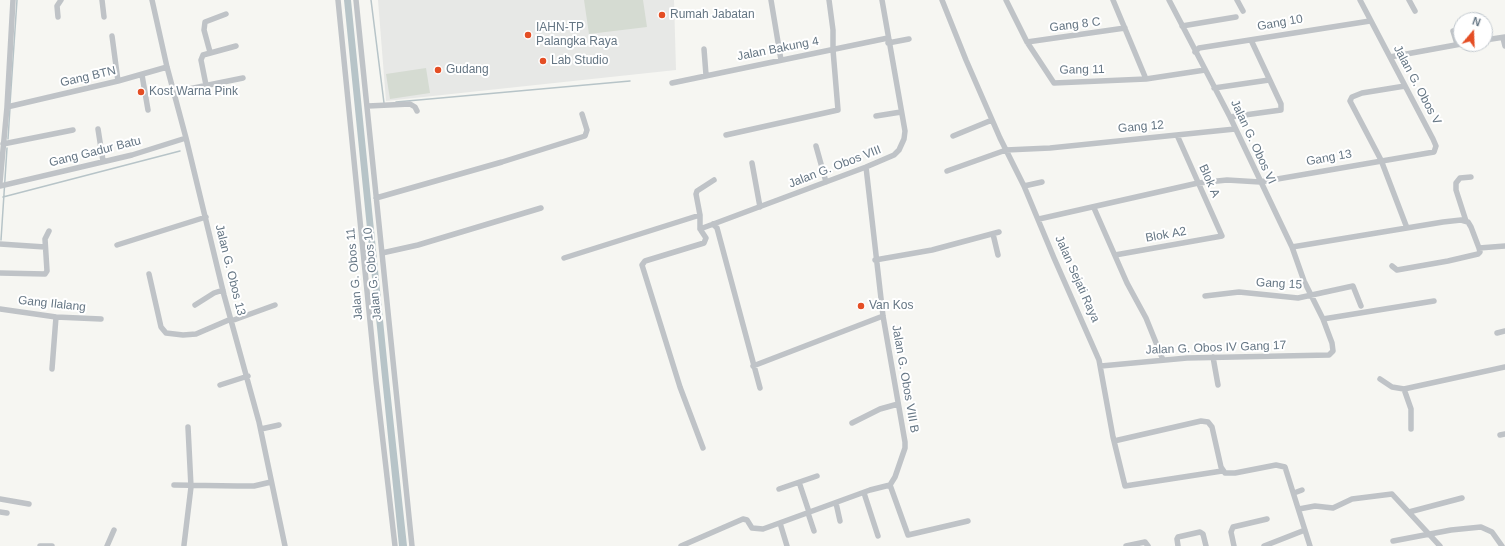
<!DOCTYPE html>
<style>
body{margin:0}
#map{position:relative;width:1505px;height:546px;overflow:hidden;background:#f6f6f2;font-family:Arial,sans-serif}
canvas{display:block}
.north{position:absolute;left:1453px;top:12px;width:40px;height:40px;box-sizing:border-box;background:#fff;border:1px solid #c1c8ce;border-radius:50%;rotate:19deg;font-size:11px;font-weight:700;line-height:16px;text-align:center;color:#657684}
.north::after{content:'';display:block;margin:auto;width:14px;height:18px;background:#e44e24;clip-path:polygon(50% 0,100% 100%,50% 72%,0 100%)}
</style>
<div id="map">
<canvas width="1505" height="546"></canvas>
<div class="north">N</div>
</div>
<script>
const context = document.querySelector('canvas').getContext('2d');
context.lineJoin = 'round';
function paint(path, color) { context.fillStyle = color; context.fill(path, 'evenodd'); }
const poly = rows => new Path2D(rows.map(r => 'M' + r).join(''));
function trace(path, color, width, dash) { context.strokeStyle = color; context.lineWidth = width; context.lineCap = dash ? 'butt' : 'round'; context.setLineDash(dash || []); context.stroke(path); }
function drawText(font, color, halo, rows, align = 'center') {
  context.font = font + ' Arial,sans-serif'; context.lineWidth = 4; context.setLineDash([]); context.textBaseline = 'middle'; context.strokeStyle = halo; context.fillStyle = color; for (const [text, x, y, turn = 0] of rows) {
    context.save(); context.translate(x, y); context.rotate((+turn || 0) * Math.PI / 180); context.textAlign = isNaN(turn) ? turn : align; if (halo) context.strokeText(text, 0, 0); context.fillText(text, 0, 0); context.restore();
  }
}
paint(poly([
 [378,0,674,0,676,70,386,101]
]), '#e7e8e6');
paint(poly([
 [584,0,643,0,647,27,589,34],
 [426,68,430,93,390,99,386,74]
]), '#d5dbd2');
paint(poly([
 [344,0,351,0,389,380,407,546,399,546]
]), '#b7c4c8');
trace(poly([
 [371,0,384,103],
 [396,102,630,81],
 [10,104,17,0],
 [8,139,10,108],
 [3,197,180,151],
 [1,240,7,148]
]), '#b7c4c8', 1.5);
trace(poly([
 [102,0,104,17],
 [152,0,167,67,186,138,224,295,259,422,285,546],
 [338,0,376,381,395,546],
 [356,0,412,546],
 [771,0,781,60],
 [942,0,966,60,1000,138,1024,186,1054,258,1099,360,1113,437,1125,486,1222,471],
 [1006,0,1027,42,1054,83,1146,79,1205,70],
 [1113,0,1146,79],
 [1237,0,1243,11],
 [1409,0,1415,11],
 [58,17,57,6,61,0],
 [1182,26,1236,17],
 [1453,31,1457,44],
 [112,36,118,81],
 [1503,38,1505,46],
 [1485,40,1505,37],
 [1027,42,1125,28],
 [888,43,909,39],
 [704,49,706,75],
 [210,52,204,30,205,22,226,14],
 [1195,52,1199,48,1370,21],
 [1390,57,1461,44],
 [142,75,148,110],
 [672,83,888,38],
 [206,85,201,60,203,55,236,46],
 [1405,86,1362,93,1352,97,1350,101,1381,160,1407,228],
 [1214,88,1269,80],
 [174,92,243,78],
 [368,106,410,104,415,107,417,111],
 [7,107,118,81,167,67],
 [876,116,901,112],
 [1230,117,1281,110,1281,104,1251,40],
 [98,129,103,161],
 [726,135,838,110,833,50,833,30,829,0],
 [953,136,992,120],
 [3,144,73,130],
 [816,146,826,182],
 [752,163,760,207],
 [947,171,1006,150,1050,148,1235,129],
 [0,182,7,107,13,0],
 [0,186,132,155,186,138],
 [1024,186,1042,182],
 [376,198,502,162,585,136,587,130,582,114],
 [1094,208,1127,283,1146,318,1163,360],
 [1039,219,1198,183,1227,180,1260,182,1434,152,1436,146,1433,139,1360,0],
 [1466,221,1456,190,1456,183,1460,178,1471,177],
 [713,224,717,228,760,388],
 [700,229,866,167,894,155,899,150,904,139,905,131,882,0],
 [993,234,998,255],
 [0,244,45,247],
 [117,245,206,217],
 [1292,247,1443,222,1461,220,1468,222,1471,227,1479,248,1505,246],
 [382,253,418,245,541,208],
 [1115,255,1222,236,1177,135],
 [564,258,700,215],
 [875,260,932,250,999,232],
 [1392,266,1397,270,1448,261,1478,254,1480,252,1479,248],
 [0,273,45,274,47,271,45,239,49,231],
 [149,274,161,327,166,333,183,335,196,334,231,319],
 [1205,296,1239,292,1298,298,1353,286,1361,306],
 [195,305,214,293,223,290],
 [0,309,56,317,101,319],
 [1323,319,1434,301],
 [231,321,275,305],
 [1497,333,1505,331],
 [1213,357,1218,385],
 [753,366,883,316],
 [1101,366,1187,358,1329,355,1333,351,1332,343,1323,319,1304,281,1292,247,1230,117,1169,0],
 [52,369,56,317],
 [1380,379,1392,387,1404,389,1505,367],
 [220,385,248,376],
 [1404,389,1411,409,1411,429],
 [852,423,880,409,898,404],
 [261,429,279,425],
 [1500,435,1505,434],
 [1114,441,1201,421,1208,422,1212,427,1221,467,1225,473,1235,473,1276,465,1285,467,1310,546],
 [703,448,680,387,642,265,645,261,704,243,706,238,700,229,700,215,696,194,697,191,714,180],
 [799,482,809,512],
 [174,485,237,486,254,486,271,482],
 [890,485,908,535,968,521],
 [779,489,817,476],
 [864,493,878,536],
 [1294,493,1302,490],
 [0,499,29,504],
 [836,503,840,521],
 [1299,509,1315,506,1333,508,1352,499,1392,494,1440,546],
 [0,512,7,513],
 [1409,512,1462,498],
 [808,513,814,531],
 [780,523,787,546],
 [1393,541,1451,530,1481,527,1492,532,1502,546],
 [184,545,191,487,188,427],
 [40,546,52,546],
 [107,546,114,530],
 [681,546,743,519,747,520,752,528,763,529,870,490,890,485,895,477,905,448,905,442,883,316,866,167],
 [1126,546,1145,542,1148,546],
 [1178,546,1177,539,1178,537,1200,532,1203,534,1206,546],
 [1234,546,1231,532,1233,527,1267,519],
 [1264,546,1305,530]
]), '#bfc3c7', 5.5);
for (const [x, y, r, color] of [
 [662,15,4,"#e44e24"],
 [528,35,4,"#e44e24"],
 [543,61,4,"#e44e24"],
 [438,70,4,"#e44e24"],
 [141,92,4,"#e44e24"],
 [861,306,4,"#e44e24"]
]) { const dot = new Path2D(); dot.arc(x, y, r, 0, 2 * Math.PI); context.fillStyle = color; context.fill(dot); trace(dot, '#fff', 1.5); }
drawText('12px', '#657684', '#fff', [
 ["Rumah Jabatan",670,15],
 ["IAHN-TP",536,28],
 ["Palangka Raya",536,42],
 ["Lab Studio",551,61],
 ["Gudang",446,70],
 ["Kost Warna Pink",149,92],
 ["Van Kos",869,306]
], 'left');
drawText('12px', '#657684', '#fff', [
 ["Gang 10",1280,23,-10],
 ["Gang 8 C",1075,25,-7],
 ["Jalan Bakung 4",778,49,-11],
 ["Gang 11",1082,70,-1],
 ["Gang BTN",88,77,-13],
 ["Jalan G. Obos V",1417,85,62],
 ["Gang 12",1141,127,-5],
 ["Jalan G. Obos VI",1253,142,65],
 ["Gang Gadur Batu",95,152,-14],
 ["Gang 13",1329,158,-10],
 ["Jalan G. Obos VIII",835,167,-21],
 ["Blok A",1209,181,66],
 ["Blok A2",1166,235,-10],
 ["Jalan G. Obos 13",230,270,76],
 ["Jalan G. Obos 11",355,274,-95],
 ["Jalan G. Obos 10",373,274,-96],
 ["Jalan Sejati Raya",1077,279,66],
 ["Gang 15",1279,284,3],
 ["Gang Ilalang",52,304,6],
 ["Jalan G. Obos IV Gang 17",1216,348,-2],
 ["Jalan G. Obos VIII B",905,379,80]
]);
</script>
